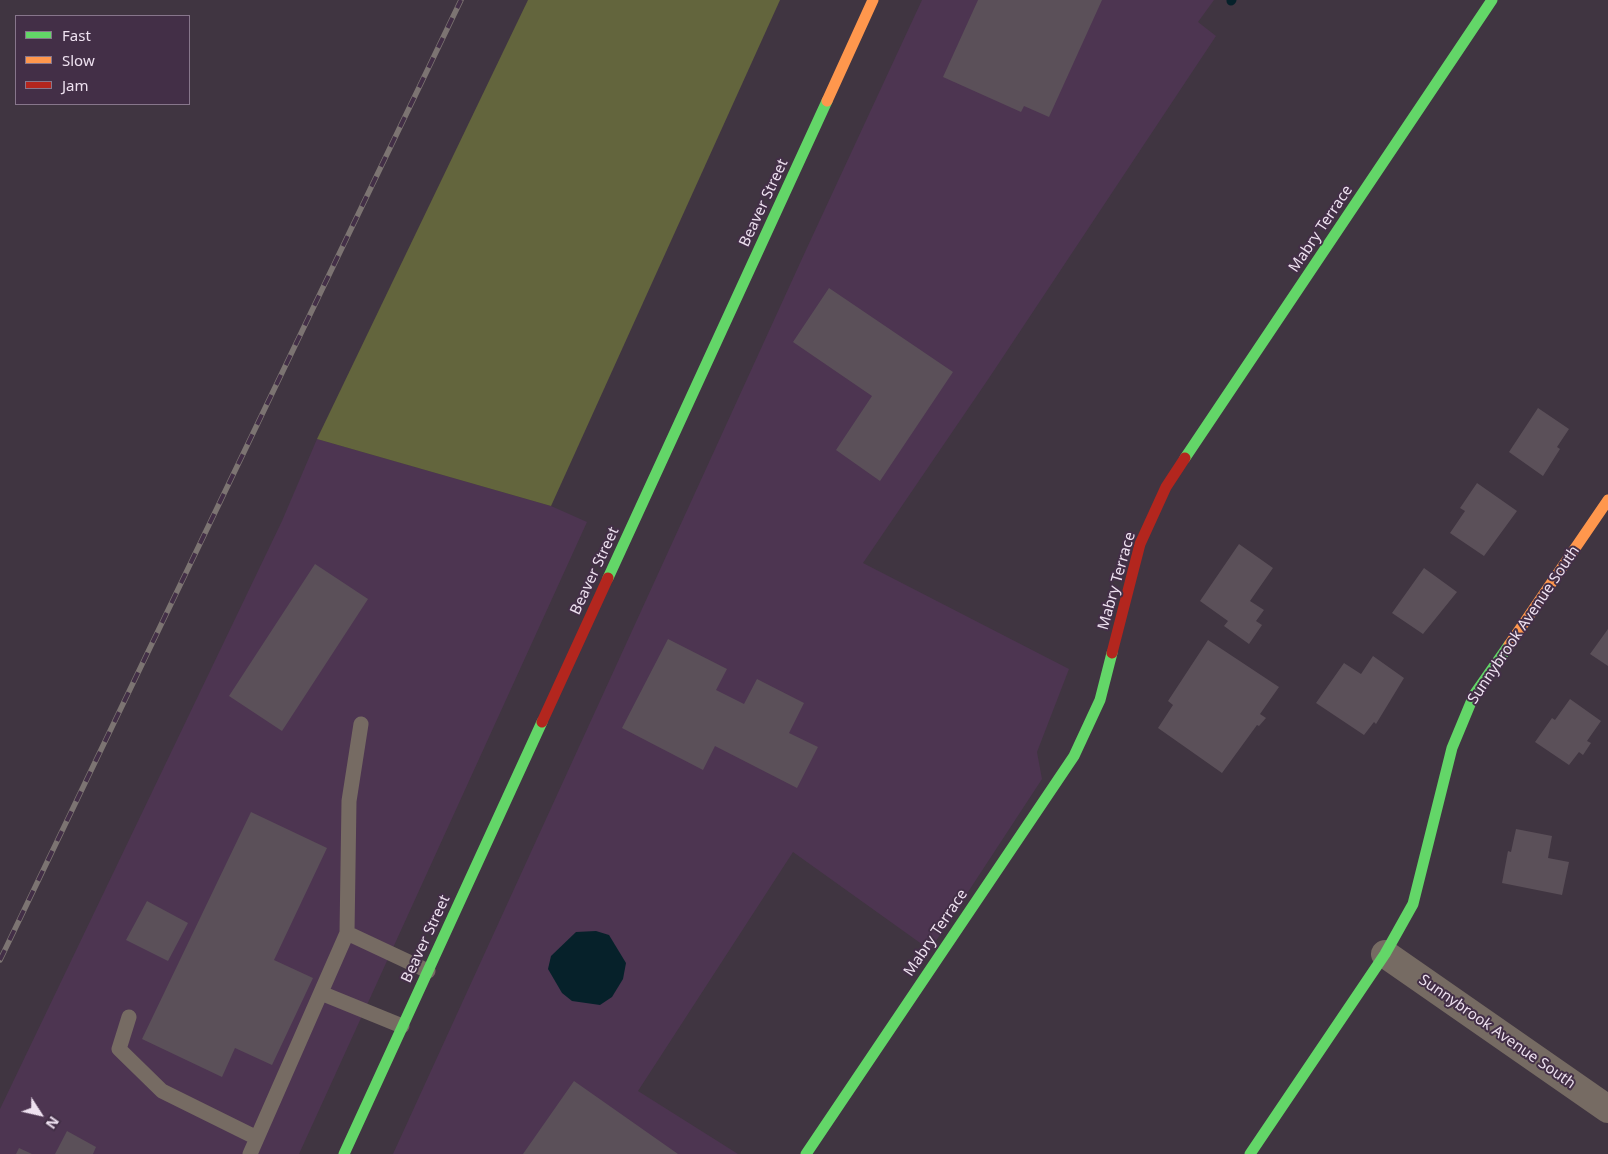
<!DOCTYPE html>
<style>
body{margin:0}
#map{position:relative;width:1608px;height:1154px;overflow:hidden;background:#403541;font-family:"Noto Sans",sans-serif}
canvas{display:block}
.legend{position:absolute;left:15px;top:15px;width:175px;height:90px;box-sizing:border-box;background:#432f47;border:1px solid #87768b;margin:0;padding:6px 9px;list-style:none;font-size:15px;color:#eee1f0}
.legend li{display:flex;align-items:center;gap:10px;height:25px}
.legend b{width:25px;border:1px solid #87768b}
.north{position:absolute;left:15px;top:1089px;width:50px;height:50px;-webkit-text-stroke:4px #432f47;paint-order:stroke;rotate:125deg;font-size:14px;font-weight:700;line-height:20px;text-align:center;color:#eee1f0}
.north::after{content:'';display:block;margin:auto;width:18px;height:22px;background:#eee1f0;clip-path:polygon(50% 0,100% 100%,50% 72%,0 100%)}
</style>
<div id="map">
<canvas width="1608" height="1154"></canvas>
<ul class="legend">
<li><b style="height:6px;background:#63d668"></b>Fast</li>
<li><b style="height:6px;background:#ff974d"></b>Slow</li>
<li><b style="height:6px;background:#b3261e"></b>Jam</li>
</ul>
<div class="north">N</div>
</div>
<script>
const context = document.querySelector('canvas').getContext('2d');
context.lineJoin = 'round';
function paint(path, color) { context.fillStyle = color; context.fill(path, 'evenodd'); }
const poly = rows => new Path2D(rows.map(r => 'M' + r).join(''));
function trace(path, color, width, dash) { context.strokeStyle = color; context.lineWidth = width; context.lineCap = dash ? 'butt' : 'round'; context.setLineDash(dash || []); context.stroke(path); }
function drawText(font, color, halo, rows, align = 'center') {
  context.font = font + ' "Noto Sans",sans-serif'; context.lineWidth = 4; context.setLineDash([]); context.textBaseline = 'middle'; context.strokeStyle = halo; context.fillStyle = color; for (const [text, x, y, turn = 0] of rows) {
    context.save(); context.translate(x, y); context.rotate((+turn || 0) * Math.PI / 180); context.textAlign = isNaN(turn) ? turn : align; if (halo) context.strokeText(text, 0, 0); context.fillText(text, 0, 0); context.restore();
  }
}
paint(poly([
 [922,0,1214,0,1198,22,1216,36,989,378,863,563,1069,669,1037,752,1042,779,930,950,793,852,638,1091,738,1154,393,1154,806,250],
 [317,439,551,506,587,522,299,1154,0,1154,0,1109,282,521]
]), '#4d3551');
paint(poly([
 [528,0,780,0,551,506,317,439]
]), '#63653d');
paint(poly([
 [596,931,609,935,626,963,623,979,612,997,600,1005,572,1001,562,993,548,969,551,956,576,932]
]), '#06212a');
trace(poly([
 [1231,1,1232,0]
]), '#06212a', 9);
paint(poly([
 [978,0,1102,0,1049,117,1024,106,1021,112,943,77],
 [829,288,953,372,880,481,836,450,872,396,793,342],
 [1538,408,1569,429,1557,447,1560,449,1543,476,1509,452],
 [1477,483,1517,511,1484,556,1450,533,1465,511,1460,508],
 [1239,544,1273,568,1250,601,1264,610,1256,621,1262,625,1249,644,1224,626,1228,621,1200,601],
 [315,564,368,599,282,731,229,696],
 [1424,568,1457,592,1423,634,1392,613],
 [1608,629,1608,666,1590,654],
 [668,639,727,669,716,690,744,704,757,679,804,703,789,733,818,747,797,788,715,746,703,770,622,728],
 [1208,640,1279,687,1260,714,1266,718,1259,726,1257,725,1222,773,1158,728,1173,705,1168,701],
 [1373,656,1404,678,1376,724,1374,722,1364,735,1316,703,1344,663,1361,674],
 [1570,699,1601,721,1587,741,1591,743,1583,755,1579,752,1569,765,1535,742,1552,718,1555,720],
 [251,812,327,848,274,960,313,978,272,1065,235,1048,222,1077,142,1039],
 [1516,829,1552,836,1548,858,1569,862,1562,895,1502,883,1508,851,1511,852],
 [147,901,188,923,168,961,126,940],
 [574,1081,678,1154,523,1154],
 [67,1131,96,1147,93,1154,55,1154],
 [19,1148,32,1154,16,1154]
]), '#5b5059');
trace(poly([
 [347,933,349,801,361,724],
 [321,993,402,1026],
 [129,1017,119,1049,162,1091,257,1138],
 [250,1154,347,933,428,971]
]), '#766b63', 15);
trace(poly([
 [1385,954,1608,1109]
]), '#766b63', 28);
trace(poly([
 [1185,458,1492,0],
 [608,578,827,101],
 [344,1154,542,722],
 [806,1154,1074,756,1100,700,1112,653],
 [1250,1154,1385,954,1413,904,1452,748,1474,695,1509,645]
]), '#63d668', 11);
trace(poly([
 [827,101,873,0],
 [1509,645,1608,500]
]), '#ff974d', 11);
trace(poly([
 [1112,653,1140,544,1166,487,1185,458],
 [542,722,608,578]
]), '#b3261e', 11);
const rail = poly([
 [0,960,461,0]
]);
trace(rail, '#7c7472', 5.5);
trace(rail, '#432f47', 4, [11]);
drawText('15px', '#eee1f0', '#432f47', [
 ["Beaver Street",764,203,-65],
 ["Mabry Terrace",1321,229,-56],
 ["Beaver Street",595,571,-65],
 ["Mabry Terrace",1117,581,-74],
 ["Sunnybrook Avenue South",1524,625,-56],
 ["Mabry Terrace",936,933,-56],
 ["Beaver Street",426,939,-65],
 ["Sunnybrook Avenue South",1497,1032,35]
]);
</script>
